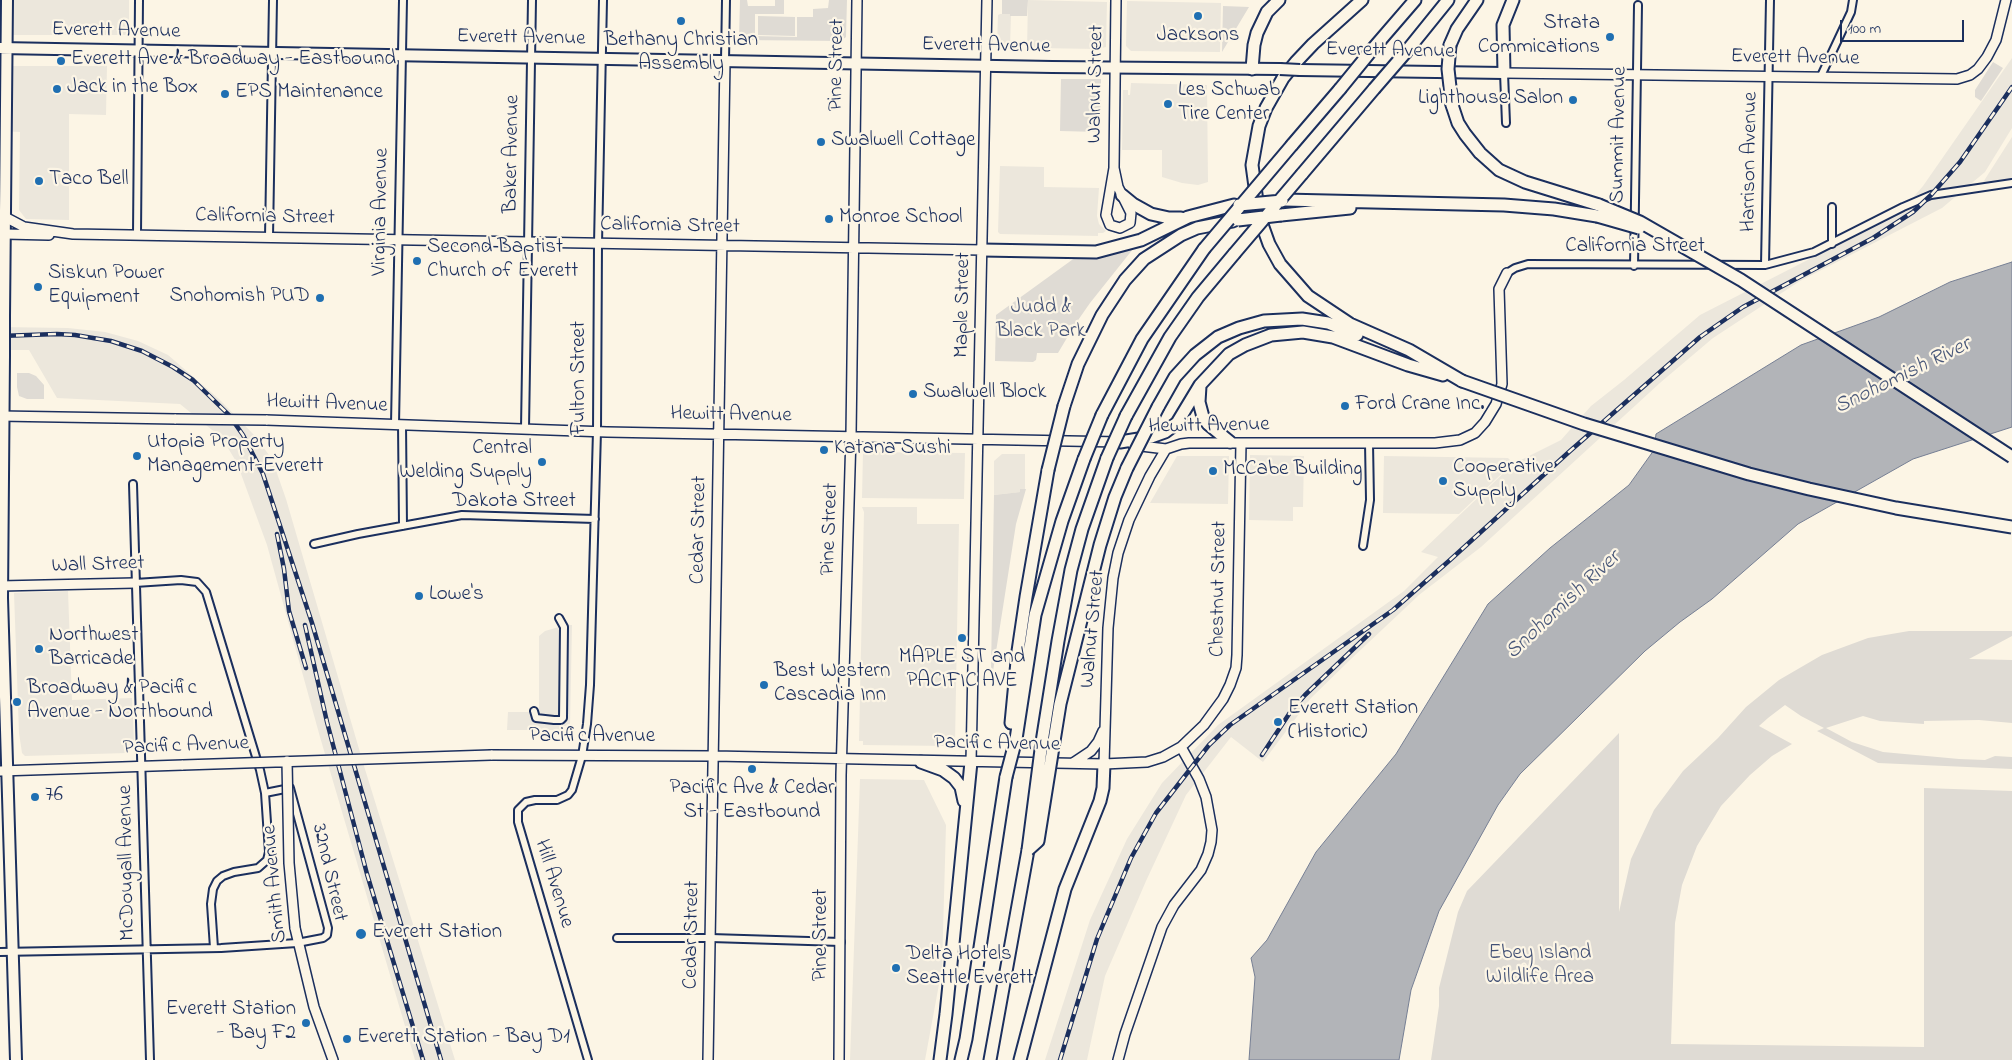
<!DOCTYPE html>
<style>
body{margin:0}
#map{position:relative;width:2012px;height:1060px;overflow:hidden;background:#fcf5e5;font-family:"Indie Flower",sans-serif}
canvas{display:block}
.scale{position:absolute;left:1840px;top:20px;width:124px;height:22px;box-sizing:border-box;border:2px solid #1b2f5e;border-top:0;padding-left:6px;font-size:15px;line-height:18px;white-space:nowrap;color:#1b2f5e;-webkit-text-stroke:4px #fcf5e5;paint-order:stroke}
</style>
<div id="map">
<canvas width="2012" height="1060"></canvas>
<div class="scale">100 m</div>
</div>
<script>
const context = document.querySelector('canvas').getContext('2d');
context.lineJoin = 'round';
function paint(path, color) { context.fillStyle = color; context.fill(path, 'evenodd'); }
const poly = rows => new Path2D(rows.map(r => 'M' + r).join(''));
function trace(path, color, width, dash) { context.strokeStyle = color; context.lineWidth = width; context.lineCap = dash ? 'butt' : 'round'; context.setLineDash(dash || []); context.stroke(path); }
function drawText(font, color, halo, rows, align = 'center') {
  context.font = font + ' "Indie Flower",sans-serif'; context.lineWidth = 4.5; context.setLineDash([]); context.textBaseline = 'middle'; context.strokeStyle = halo; context.fillStyle = color; for (const [text, x, y, turn = 0] of rows) {
    context.save(); context.translate(x, y); context.rotate((+turn || 0) * Math.PI / 180); context.textAlign = isNaN(turn) ? turn : align; if (halo) context.strokeText(text, 0, 0); context.fillText(text, 0, 0); context.restore();
  }
}
paint(poly([
 [0,0,129,0,129,35,0,35],
 [1028,0,1107,2,1106,47,1097,49,1037,48,1036,51,1027,50],
 [1127,1,1221,3,1220,52,1131,51,1126,46],
 [1000,14,1011,14,1010,48,1000,48,1000,45,997,45,998,15],
 [2012,58,2012,128,1985,172,1942,208,1800,281,1713,338,1661,382,1481,547,1419,595,1351,659,1311,698,1263,762,1231,737,1186,795,1146,881,1105,976,1087,1060,1045,1060,1090,920,1127,839,1162,783,1218,725,1404,591,1438,557,1421,552,1513,464,1561,440,1591,406,1624,380,1700,315,1884,221,1904,208,1923,186],
 [0,66,107,66,106,115,69,114,69,220,26,219,19,210,20,132,0,131],
 [1131,83,1207,85,1208,182,1198,185,1182,183,1162,177,1162,150,1122,150,1123,90,1128,90,1128,95,1130,95],
 [2012,137,2012,183,1980,187],
 [1000,166,1044,167,1044,187,1099,188,1097,216,1099,224,1106,231,1103,233,1098,233,1098,236,1000,234,998,232],
 [0,327,68,328,105,332,138,341,168,355,219,399,254,435,272,459,286,499,364,766,455,1060,415,1060,320,737,267,545,237,463,222,438,180,404,57,398,29,350,0,350],
 [863,452,965,453,964,499,862,498],
 [1002,454,1025,454,1025,489,1020,489,1020,492,994,495,994,461],
 [1250,455,1304,456,1303,507,1293,507,1293,521,1249,520],
 [1177,456,1229,456,1228,504,1150,503],
 [1384,456,1508,458,1513,463,1459,514,1383,513],
 [862,507,917,507,917,524,959,524,955,743,950,744,950,746,863,745,863,741,859,741,864,512],
 [68,591,72,700,132,698,134,741,127,753,25,756,22,753,19,733,14,593],
 [566,625,572,625,570,726,564,726,563,730,507,730,508,712,539,712,539,636,545,631],
 [860,779,924,780,946,825,942,968,925,1060,850,1060]
]), '#ece7dc');
paint(poly([
 [740,0,747,0,748,6,775,6,775,0,784,0,784,14,755,14,755,36,797,37,797,17,813,17,813,9,828,8,829,0,847,0,846,37,841,41,741,40,739,38],
 [1002,0,1028,0,1027,16,1010,16,1010,14,1002,14],
 [1223,6,1249,7,1222,52],
 [758,16,795,17,795,36,758,35],
 [1993,62,2003,68,1981,101,1975,97,1975,90],
 [1061,79,1101,79,1100,132,1060,131],
 [1133,249,1090,303,1074,326,1058,353,1037,353,1036,360,1033,362,995,361,996,315,1076,257,1097,257],
 [17,373,29,373,36,376,44,385,44,399,27,399,19,396,17,387],
 [1020,489,1026,489,1016,524,993,671,991,671,994,495,1020,492],
 [1909,631,2012,631,2012,636,1969,659,2012,660,2012,723,1979,720,1924,721,1924,724,1880,721,1863,716,1826,728,1852,742,1883,752,1959,759,1985,760,1995,756,2012,757,2012,769,1878,763,1817,731,1824,728,1801,716,1785,705,1768,718,1759,726,1792,744,1772,756,1750,775,1721,806,1697,846,1682,885,1675,923,1671,1044,1924,1047,1924,788,2012,791,2012,1060,1431,1060,1439,1006,1439,988,1458,912,1467,891,1619,733,1619,912,1631,859,1654,810,1683,771,1718,738,1746,707,1779,680,1822,655,1868,638]
]), '#dfdbd4');
const water = poly([
 [2012,262,2012,427,1913,459,1798,524,1712,599,1680,622,1645,651,1520,774,1498,805,1439,911,1411,990,1399,1060,1249,1060,1255,977,1251,958,1267,940,1316,852,1396,754,1488,604,1550,548,1629,485,1654,450,1656,434,1801,345,1879,317,1950,282,2012,262]
]);
paint(water, '#b2b4b8');
trace(water, '#767f94', 1);
const street = poly([
 [725,61,726,0],
 [1504,73,1506,123],
 [1820,78,1851,12,1853,0],
 [1832,207,1832,244],
 [137,234,139,0],
 [269,237,273,0],
 [1765,265,1770,0],
 [1634,266,1638,5],
 [1507,273,1515,268,1528,264,1765,265,1814,252,1903,207,1931,195,2012,183],
 [395,424,403,0],
 [402,424,403,526],
 [525,428,532,0],
 [133,484,150,1060],
 [314,544,358,534,462,515,595,519],
 [1363,546,1370,500,1369,443],
 [135,583,181,580,197,582,206,592,260,770,265,793,269,852,267,860,258,868,234,872,223,876,217,881,213,889,211,904,214,948],
 [534,711,536,718,554,720,561,720,563,718,564,627,559,618],
 [617,938,711,938,841,942],
 [0,952,221,948,297,943,323,938,327,935,328,928,290,788,265,793],
 [588,1060,518,822,518,810,526,802,535,800,557,800,568,795,572,790,582,756,587,724,590,685,597,431,598,244,603,0]
]);
const secondary = poly([
 [1504,73,1957,79,1970,75,1978,69,1987,57,1996,40,2006,0],
 [1114,168,1118,187,1131,213,1130,223,1120,228,1110,225,1106,215,1114,168,1116,0],
 [5,217,24,227,73,234,982,250],
 [5,234,49,235],
 [0,416,176,419],
 [266,420,607,432,1120,442],
 [1133,445,1166,449,1181,444,1189,443,1435,443,1460,440,1475,433,1485,422,1496,404,1502,384,1499,289,1507,273],
 [0,586,135,583],
 [491,755,714,756,1104,764,1147,762,1163,757,1181,747,1204,725,1223,699,1230,685,1236,668,1237,655,1241,443],
 [971,762,987,0],
 [1073,763,1091,751,1098,742,1103,731],
 [1104,764,1108,628,1113,578,1118,553,1129,520,1150,476,1166,449],
 [0,771,183,765],
 [295,928,314,1007,333,1060],
 [708,1060,725,61],
 [839,1060,841,775,851,435,857,0],
 [1118,1060,1125,1034,1162,927,1174,905,1201,870,1208,854,1211,842,1212,830,1206,797,1199,779,1181,747]
]);
const primary = poly([
 [0,48,1052,67,1280,69],
 [1300,70,1504,73],
 [4,316,7,0],
 [4,356,2,598,16,1060]
]);
const highway = poly([
 [1362,0,1313,44,1296,62,1283,78,1266,108,1259,126,1252,165,1259,216,1269,244,1280,264,1308,296,1350,324,1409,350,1462,381],
 [1450,45,1457,29,1477,0],
 [1371,51,1415,0],
 [1406,52,1448,0],
 [1252,69,1254,45,1257,33,1267,12,1279,0],
 [1504,73,1503,25,1513,0],
 [1452,105,1458,123,1465,134,1480,153,1499,170,1525,182,1599,205],
 [1292,145,1340,89],
 [1302,174,1374,89],
 [1122,195,1133,204,1151,214,1169,218,1181,218],
 [1284,200,1504,205,1554,209,1597,216],
 [1281,215,1350,208],
 [982,250,1096,252,1141,240,1188,217,1234,205],
 [1200,386,1199,402,1203,417,1208,424,1230,442],
 [1064,406,1078,364,1102,315,1125,280,1144,259,1181,235,1197,228,1233,221],
 [1158,407,1175,377,1195,355,1218,337,1239,328,1264,321,1302,319,1328,323,1357,335],
 [1102,415,1142,339,1204,249],
 [1126,416,1170,337,1198,297,1234,254],
 [1120,442,1151,437,1165,432,1177,423,1200,385,1229,354,1245,345,1271,335,1303,332,1333,337,1408,365,1443,375],
 [1011,723,1018,651,1026,597,1048,470],
 [1016,739,1035,615,1062,521,1084,459],
 [1054,741,1060,704,1100,545,1115,497,1127,468],
 [1042,742,1058,641,1071,570,1082,529,1107,458],
 [921,762,943,770,954,778,961,787,964,801],
 [940,1060,946,1014,971,762],
 [961,1060,966,1039,1006,777],
 [990,1060,1028,850],
 [1020,1060,1065,889,1100,801,1103,788,1104,764]
]);
trace(street, '#1b2f5e', 10);
trace(secondary, '#1b2f5e', 12);
trace(primary, '#1b2f5e', 14);
trace(highway, '#1b2f5e', 15);
trace(street, '#fcf5e5', 6);
trace(secondary, '#fcf5e5', 9);
trace(primary, '#fcf5e5', 10);
trace(highway, '#fcf5e5', 11);
const rail = poly([
 [0,336,57,334,75,335,111,341,142,351,173,367,193,380,229,415,243,435,263,474,312,623,441,1060],
 [277,534,284,569,289,611,306,668],
 [305,625,327,722,367,874,423,1060],
 [1262,755,1291,711,1305,695,1369,634],
 [1060,1060,1097,939,1131,858,1156,813,1209,745,1230,725,1393,610,1450,560,1570,451,1700,337,1743,307,1873,238,1913,212,1931,195,1960,162,2012,87]
]);
trace(rail, '#1b2f5e', 4.5);
trace(rail, '#fcf5e5', 2.5, [8]);
const secondaryBridge = poly([
 [176,419,266,420],
 [287,761,289,863,295,928],
 [183,765,491,755]
]);
const primaryBridge = poly([
 [1280,69,1300,70],
 [4,316,4,356]
]);
const highwayBridge = poly([
 [1450,45,1448,69,1452,105],
 [1340,89,1371,51],
 [1374,89,1406,52],
 [1239,205,1282,201],
 [1599,205,1640,222,1741,280,2012,457],
 [1597,216,1639,228],
 [1238,220,1281,215],
 [1204,249,1292,145],
 [1234,254,1302,174],
 [1462,381,1584,424,1749,474,1809,489,1896,508,2012,527],
 [1107,458,1126,416],
 [1084,459,1102,415],
 [1127,468,1158,407],
 [1048,470,1064,406],
 [1006,777,1016,739],
 [1028,850,1038,841,1054,741],
 [1028,850,1042,742]
]);
trace(secondaryBridge, '#1b2f5e', 12, []);
trace(primaryBridge, '#1b2f5e', 14, []);
trace(highwayBridge, '#1b2f5e', 15, []);
trace(secondaryBridge, '#fcf5e5', 9);
trace(primaryBridge, '#fcf5e5', 10);
trace(highwayBridge, '#fcf5e5', 11);
for (const [x, y, r, color] of [
 [1198,16,5,"#1f6fb2"],
 [681,21,5,"#1f6fb2"],
 [1610,37,5,"#1f6fb2"],
 [61,61,5,"#1f6fb2"],
 [57,89,5,"#1f6fb2"],
 [225,94,5,"#1f6fb2"],
 [1573,100,5,"#1f6fb2"],
 [1168,104,5,"#1f6fb2"],
 [821,142,5,"#1f6fb2"],
 [39,181,5,"#1f6fb2"],
 [829,219,5,"#1f6fb2"],
 [417,261,5,"#1f6fb2"],
 [38,287,5,"#1f6fb2"],
 [320,298,5,"#1f6fb2"],
 [913,394,5,"#1f6fb2"],
 [1345,406,5,"#1f6fb2"],
 [824,450,5,"#1f6fb2"],
 [137,456,5,"#1f6fb2"],
 [542,462,5,"#1f6fb2"],
 [1213,471,5,"#1f6fb2"],
 [1443,481,5,"#1f6fb2"],
 [419,596,5,"#1f6fb2"],
 [962,638,5,"#1f6fb2"],
 [39,649,5,"#1f6fb2"],
 [764,685,5,"#1f6fb2"],
 [17,702,5,"#1f6fb2"],
 [1278,722,5,"#1f6fb2"],
 [752,769,5,"#1f6fb2"],
 [35,797,5,"#1f6fb2"],
 [361,934,6,"#1f6fb2"],
 [896,968,5,"#1f6fb2"],
 [306,1023,5,"#1f6fb2"],
 [347,1039,5,"#1f6fb2"]
]) { const dot = new Path2D(); dot.arc(x, y, r, 0, 2 * Math.PI); context.fillStyle = color; context.fill(dot); trace(dot, '#fcf5e5', 2); }
drawText('21px', '#1b2f5e', '#fcf5e5', [
 ["Strata",1600,25,"right"],
 ["Commications",1600,49,"right"],
 ["Jacksons",1198,37,"center"],
 ["Bethany Christian",681,42,"center"],
 ["Assembly",681,66,"center"],
 ["Everett Ave & Broadway - Eastbound",71,61],
 ["Jack in the Box",67,89],
 ["Les Schwab",1178,92],
 ["Tire Center",1178,116],
 ["EPS Maintenance",235,94],
 ["Lighthouse Salon",1563,100,"right"],
 ["Swalwell Cottage",831,142],
 ["Taco Bell",49,181],
 ["Monroe School",839,219],
 ["Second Baptist",427,249],
 ["Church of Everett",427,273],
 ["Siskun Power",48,275],
 ["Equipment",48,299],
 ["Snohomish PUD",310,298,"right"],
 ["Swalwell Block",923,394],
 ["Ford Crane Inc.",1355,406],
 ["Utopia Property",147,444],
 ["Management-Everett",147,468],
 ["Central",532,450,"right"],
 ["Welding Supply",532,474,"right"],
 ["Katana Sushi",834,450],
 ["Cooperative",1453,469],
 ["Supply",1453,493],
 ["McCabe Building",1223,471],
 ["Lowe's",429,596],
 ["Northwest",49,637],
 ["Barricade",49,661],
 ["MAPLE ST and",962,659,"center"],
 ["PACIFIC AVE",962,683,"center"],
 ["Best Western",774,673],
 ["Cascadia Inn",774,697],
 ["Broadway & Pacific",27,690],
 ["Avenue - Northbound",27,714],
 ["Everett Station",1288,710],
 ["(Historic)",1288,734],
 ["Pacific Ave & Cedar",752,790,"center"],
 ["St - Eastbound",752,814,"center"],
 ["76",45,797],
 ["Everett Station",372,934],
 ["Delta Hotels",906,956],
 ["Seattle Everett",906,980],
 ["Everett Station",296,1011,"right"],
 ["- Bay F2",296,1035,"right"],
 ["Everett Station - Bay D1",357,1039]
], 'left');
drawText('21px', '#1b2f5e', '#fcf5e5', [
 ["Everett Avenue",116,32,1],
 ["Everett Avenue",521,39,1],
 ["Everett Avenue",986,47,1],
 ["Everett Avenue",1390,52,1],
 ["Everett Avenue",1795,59,1],
 ["Pine Street",838,65,-89],
 ["Walnut Street",1097,84,-89],
 ["Summit Avenue",1620,135,-89],
 ["Baker Avenue",513,154,-89],
 ["Harrison Avenue",1751,162,-89],
 ["Virginia Avenue",382,212,-89],
 ["California Street",265,218,1],
 ["California Street",670,227,1],
 ["California Street",1635,248],
 ["Maple Street",964,305,-89],
 ["Fulton Street",581,378,-90],
 ["Hewitt Avenue",327,405,2],
 ["Hewitt Avenue",731,416,1],
 ["Hewitt Avenue",1209,427,-1],
 ["Dakota Street",514,503],
 ["Pine Street",831,529,-88],
 ["Cedar Street",700,530,-89],
 ["Wall Street",98,566,-2],
 ["Chestnut Street",1220,589,-89],
 ["Walnut Street",1094,629,-85],
 ["Pacific Avenue",592,738],
 ["Pacific Avenue",997,745,1],
 ["Pacific Avenue",186,747,-2],
 ["McDougall Avenue",128,863,-91],
 ["32nd Street",328,873,77],
 ["Smith Avenue",276,884,-95],
 ["Hill Avenue",553,884,73],
 ["Cedar Street",693,935,-89],
 ["Pine Street",823,935,-90]
]);
drawText('21px', '#425176', '#fcf5e5', [
 ["Judd &",1041,309],
 ["Black Park",1041,333],
 ["Ebey Island",1540,955],
 ["Wildlife Area",1540,979]
]);
drawText('italic 22px', '#485779', '#fcf5e5', [
 ["Snohomish River",1903,377,-26],
 ["Snohomish River",1564,606,-43]
]);
</script>
